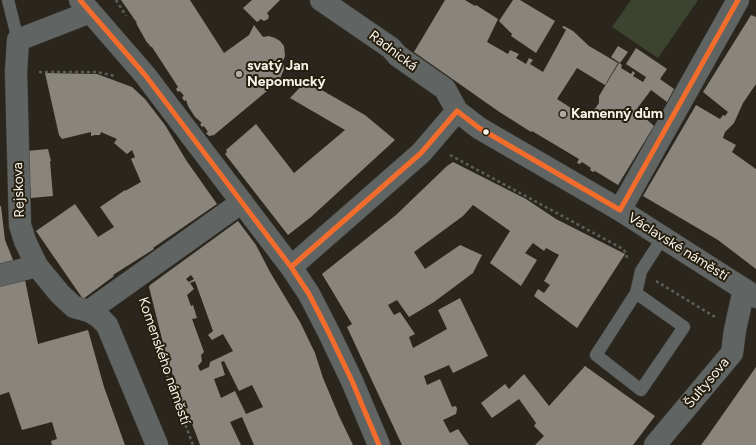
<!DOCTYPE html>
<meta charset="utf-8">
<style>
body{margin:0}
canvas{display:block;background:#2a261d}
</style>
<canvas width="756" height="445"></canvas>
<script>
const context = document.querySelector('canvas').getContext('2d');
context.lineJoin = 'round';
function paint(path, color) { context.fillStyle = color; context.fill(path, 'evenodd'); }
const poly = rows => new Path2D(rows.map(r => 'M' + r).join(''));
function trace(path, color, width, dash) { context.strokeStyle = color; context.lineWidth = width; context.lineCap = dash ? 'butt' : 'round'; context.setLineDash(dash || []); context.stroke(path); }
function drawText(font, color, halo, rows, align = 'center') {
  context.font = font + ' Figtree,sans-serif'; context.lineWidth = 4; context.setLineDash([]); context.textBaseline = 'middle'; context.strokeStyle = halo; context.fillStyle = color; for (const [text, x, y, turn = 0] of rows) {
    context.save(); context.translate(x, y); context.rotate((+turn || 0) * Math.PI / 180); context.textAlign = isNaN(turn) ? turn : align; if (halo) context.strokeText(text, 0, 0); context.fillText(text, 0, 0); context.restore();
  }
}
paint(poly([
 [631,0,698,0,658,58,612,27]
]), '#3c432f');
paint(poly([
 [121,0,190,0,224,53,249,35,254,25,263,37,269,36,275,38,280,41,284,46,285,56,282,63,285,67,279,81,214,135,209,136,206,133,208,132,204,126,202,127,200,124,202,123,195,117,188,106,186,100,184,101,182,97,184,96,180,91,178,92,176,89,178,87,152,47,151,47,146,41,136,23,137,23],
 [252,0,280,0,267,13,269,16,268,19,264,21,261,19,257,22,243,8],
 [445,0,465,0,475,6,476,5,498,19,487,42,508,54,510,50,519,54,516,58,526,64,529,58,533,60,530,64,543,72,566,30,562,27,564,26,573,31,589,46,618,63,605,85,577,68,557,99,588,119,599,103,599,96,619,63,622,65,621,68,631,74,633,71,635,73,633,76,643,82,646,77,626,64,636,48,667,69,660,79,674,89,667,102,651,90,636,110,654,126,618,185,595,171,593,172,590,170,591,168,582,162,580,164,577,163,579,159,532,131,531,132,498,111,414,52],
 [513,0,520,0,555,21,536,53,511,36,512,34,499,21],
 [751,15,756,17,756,84,743,103,734,123,725,132,723,138,736,145,732,152,756,169,756,269,718,240,643,196,696,105,720,119,723,115,725,116,728,112,703,92],
 [618,46,628,52,620,63,611,57],
 [45,73,97,74,132,87,145,99,165,125,186,160,217,204,153,248,154,249,113,275,114,276,83,299,36,231,75,204,98,237,114,227,100,207,125,190,125,191,141,182,131,159,135,157,132,150,127,154,114,143,117,139,101,132,100,135,95,135,91,136,91,132,62,139,59,135],
 [306,81,365,115,395,140,311,217,288,235,225,154,227,152,226,150,256,124,294,173,345,130,290,98],
 [48,149,51,161,50,161,53,196,31,198,27,151],
 [453,162,526,199,556,219,625,254,577,328,534,296,538,289,544,293,550,285,544,281,559,255,546,248,544,251,533,243,525,253,537,260,521,286,490,263,510,231,473,205,463,216,414,252,425,269,460,245,482,255,473,273,434,302,409,317,397,300,388,305,394,315,400,312,415,334,409,337,413,348,447,329,438,310,460,298,488,356,453,373,449,365,424,376,427,385,440,379,452,407,456,406,457,409,456,414,443,420,450,433,458,429,469,445,402,445,347,327,352,324,322,274,396,215,447,166],
 [0,206,1,206,5,240,15,265,0,269],
 [238,221,256,245,270,272,300,322,315,353,323,378,339,416,353,445,254,445,242,417,230,422,241,445,200,445,188,413,186,413,173,381,175,381,167,359,149,287,150,285],
 [191,275,194,279,189,282,186,279],
 [195,281,213,331,208,335,212,340,223,334,233,351,210,362,209,367,200,371,198,366,202,361,201,355,204,352,192,319,197,318,193,305,191,306,187,295,194,289,190,283],
 [224,361,239,391,252,385,263,407,246,414,235,391,221,398,214,379,225,375,221,362],
 [25,280,38,344,88,330,104,387,125,445,52,445,51,441,57,439,52,422,22,430,9,392,0,395,0,285],
 [585,366,655,416,633,445,535,445,544,436,534,426,536,423,519,399,492,418,481,403,505,384,509,389,524,374,549,406],
 [756,367,756,445,701,445,707,437]
]), '#89857d');
const lane = poly([
 [8,0,18,40],
 [636,293,684,327,641,390,596,355,636,293,641,271,663,237]
]);
const street = poly([
 [80,0,145,75,291,267,309,294,329,333,352,381,379,445],
 [321,0,391,48,398,56,445,89,457,111,479,128,620,210,756,297],
 [90,12,18,40,16,72,20,225,25,241,37,266,60,294,74,307,89,311,99,317,107,325,157,445],
 [620,210,738,0],
 [291,267,421,153,457,111],
 [0,275,37,266],
 [89,311,242,202],
 [655,445,732,353,735,330,744,289]
]);
trace(lane, '#46423a', 13);
trace(street, '#46423a', 23);
trace(poly([
 [116,0,126,16],
 [39,72,97,72,115,76],
 [450,155,623,249,626,253,627,258],
 [656,281,715,317],
 [143,300,170,384,193,445]
]), '#5d5d58', 2.5, [3, 3]);
trace(lane, '#606564', 12);
trace(street, '#606564', 22);
trace(poly([
 [80,0,145,75,291,267,309,294,329,333,352,381,379,445],
 [291,267,421,153,457,111,479,128,620,210,738,0]
]), '#f36c2b', 5);
for (const [x, y, r, color] of [
 [239,74,4,"#b0aba1"],
 [563,114,4,"#b0aba1"],
 [486,132,3.5,"#f8f3e8"]
]) { const dot = new Path2D(); dot.arc(x, y, r, 0, 2 * Math.PI); context.fillStyle = color; context.fill(dot); trace(dot, '#261e0e', 1.5); }
drawText('14px', '#f8f3e8', '#261e0e', [
 ["Radnická",393,51,37],
 ["Rejskova",19,190,-92],
 ["Václavské náměstí",678,247,32],
 ["Komenského náměstí",164,361,71],
 ["Šultysova",707,383,-50]
]);
drawText('bold 14px', '#f8f3e8', '#261e0e', [
 ["svatý Jan",247,66],
 ["Nepomucký",247,82],
 ["Kamenný dům",571,114]
], 'left');
</script>
